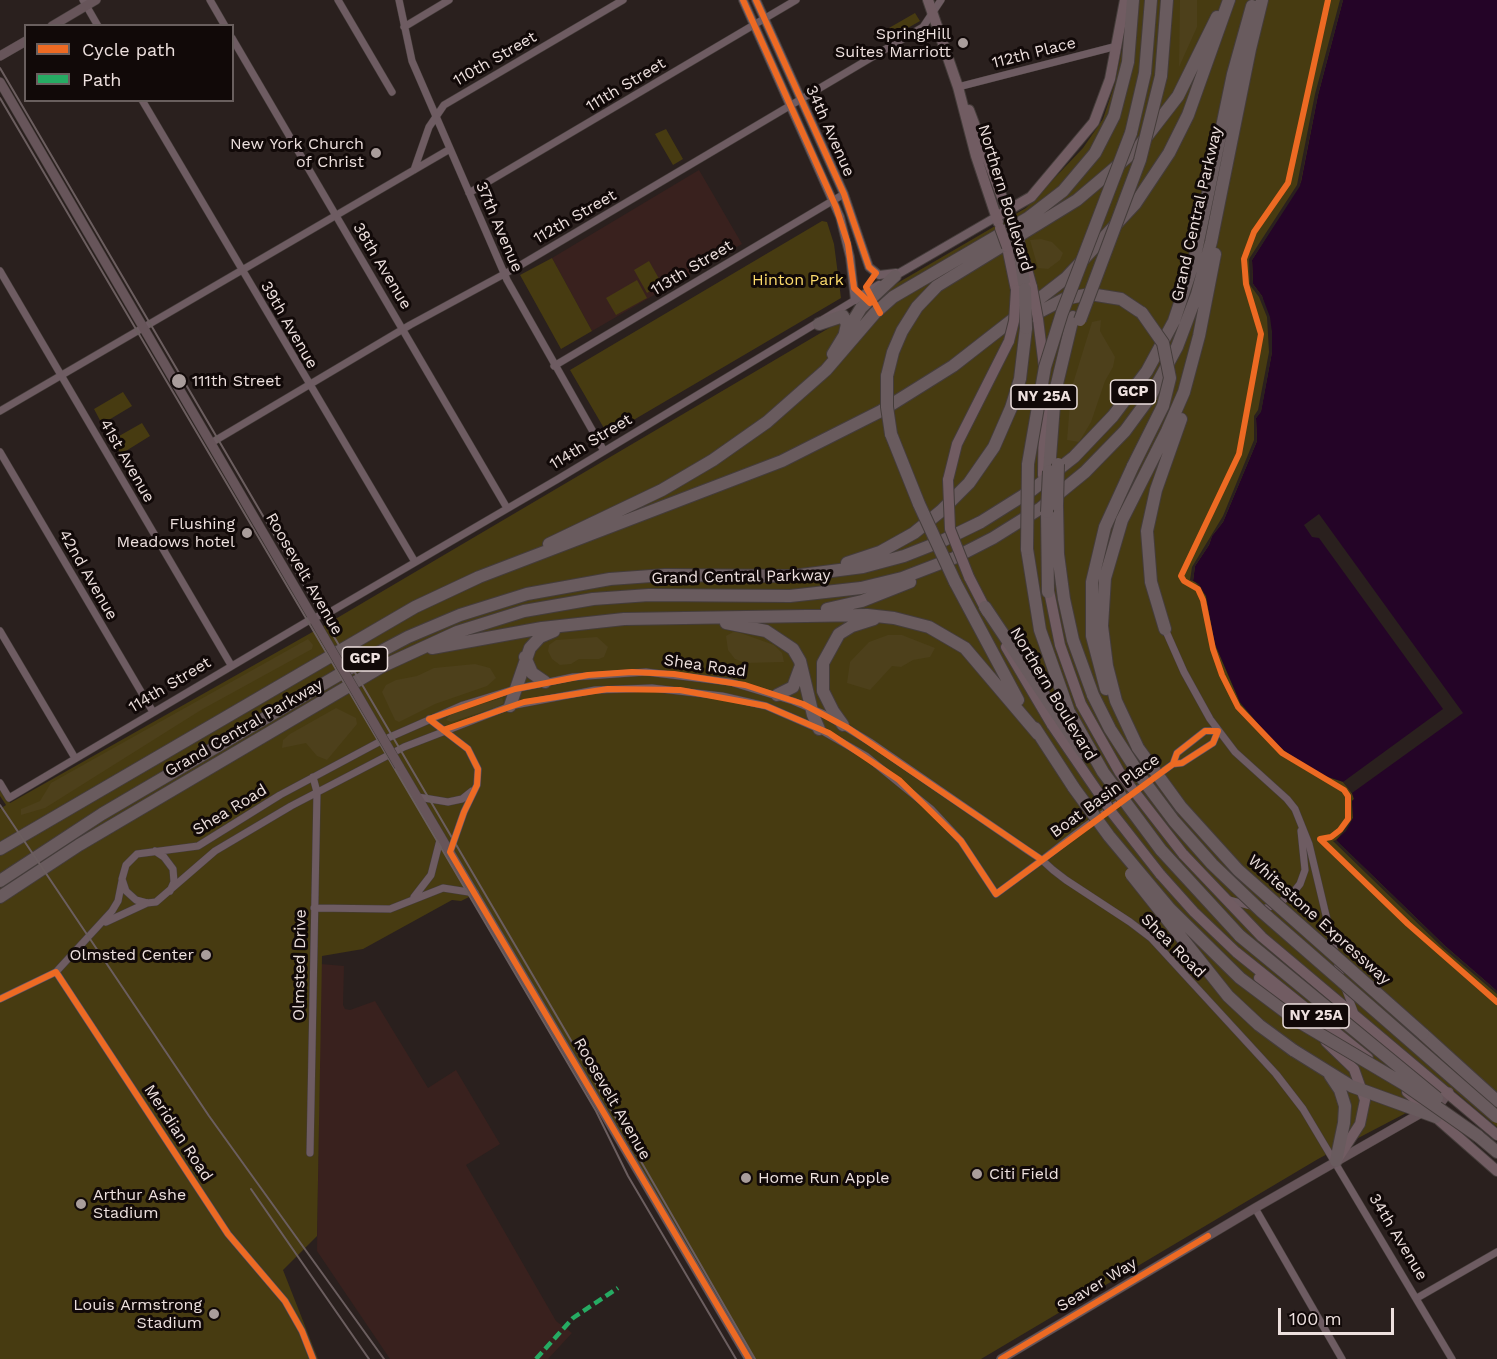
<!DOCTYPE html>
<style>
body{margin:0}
#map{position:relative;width:1497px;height:1359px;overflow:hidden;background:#2a201e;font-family:"Work Sans",sans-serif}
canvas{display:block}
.legend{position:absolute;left:24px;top:24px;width:210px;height:78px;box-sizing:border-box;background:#110908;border:2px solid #695f5e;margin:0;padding:8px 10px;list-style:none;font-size:18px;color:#ede0de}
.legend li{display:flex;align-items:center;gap:12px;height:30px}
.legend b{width:30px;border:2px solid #695f5e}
.scale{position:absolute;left:1278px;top:1308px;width:116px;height:27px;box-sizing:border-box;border:3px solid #ede0de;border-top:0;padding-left:8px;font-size:18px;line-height:21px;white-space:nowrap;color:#ede0de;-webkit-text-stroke:4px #110908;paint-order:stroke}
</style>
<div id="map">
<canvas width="1497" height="1359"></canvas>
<ul class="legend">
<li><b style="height:8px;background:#ed6a23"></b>Cycle path</li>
<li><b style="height:8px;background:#26ab63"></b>Path</li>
</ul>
<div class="scale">100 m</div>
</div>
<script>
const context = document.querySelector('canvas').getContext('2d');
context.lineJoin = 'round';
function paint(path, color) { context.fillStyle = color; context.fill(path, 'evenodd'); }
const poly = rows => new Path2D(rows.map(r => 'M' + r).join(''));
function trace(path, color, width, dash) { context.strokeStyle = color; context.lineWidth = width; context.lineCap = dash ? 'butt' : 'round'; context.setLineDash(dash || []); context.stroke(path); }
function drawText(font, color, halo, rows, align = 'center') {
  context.font = font + ' "Work Sans",sans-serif'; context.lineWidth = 6; context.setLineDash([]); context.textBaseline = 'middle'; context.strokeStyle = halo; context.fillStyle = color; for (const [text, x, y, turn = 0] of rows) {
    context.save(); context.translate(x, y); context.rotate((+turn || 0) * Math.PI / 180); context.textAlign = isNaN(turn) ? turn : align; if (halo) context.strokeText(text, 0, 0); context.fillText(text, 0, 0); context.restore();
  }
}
paint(poly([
 [699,170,742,244,592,331,552,258],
 [321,964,344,966,343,1005,345,1009,350,1010,375,1001,428,1088,456,1070,500,1144,466,1165,556,1321,572,1333,548,1359,390,1359,317,1251]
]), '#39211e');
paint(poly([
 [1132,0,1381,0,1283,411,1194,580,1206,596,1215,644,1240,703,1270,738,1286,752,1325,776,1343,782,1352,793,1354,799,1352,801,1353,818,1336,841,1497,991,1497,1127,1452,1089,1318,1159,981,1359,749,1359,475,894,461,901,452,900,363,949,322,956,317,1236,283,1270,318,1359,0,1359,0,809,6,805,0,796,0,788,10,803,332,621,863,308,889,288,1026,208,1083,148,1103,119,1115,83],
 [915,13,920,21,887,40,882,32],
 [666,129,683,159,673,165,655,134],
 [822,221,827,222,834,244,841,298,608,435,570,370],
 [552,258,592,331,561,349,520,275],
 [649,261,662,284,647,293,634,270],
 [637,280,647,298,616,315,606,298],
 [123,392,132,406,102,424,94,409],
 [142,423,150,436,121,454,112,440]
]), '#473b11');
paint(poly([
 [1180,0,1197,0,1197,27,1179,67],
 [1041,239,1052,242,1063,253,1060,260,1048,269,1038,268,1030,240],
 [1101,320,1100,331,1115,357,1113,367,1105,381,1091,422,1079,442,1067,440,1071,390,1092,322],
 [735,631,774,645,782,653,784,662,745,663,735,659,728,650,726,636],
 [888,635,902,635,935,648,930,657,913,660,901,667,892,666,870,690,847,683,850,662,869,642],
 [597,637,608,647,604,657,599,659,579,659,571,664,560,665,552,659,548,651,549,645,556,640],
 [308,639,313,645,312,649,201,710,45,808,21,815,21,809,40,801,51,783],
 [475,664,490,668,496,678,487,686,435,704,399,722,395,720,382,692,386,685,396,680,417,676,434,668],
 [502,698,504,703,497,707,451,722,446,720,452,713],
 [336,708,356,718,357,724,327,760,317,756,306,743,282,748,283,740,290,734]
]), '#4d401b');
paint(poly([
 [1343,0,1497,0,1497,991,1444,945,1336,840,1346,831,1353,818,1352,801,1354,799,1352,793,1344,782,1325,776,1286,752,1270,738,1240,702,1215,644,1206,596,1199,584,1193,581,1195,566,1209,545,1212,536,1223,522,1257,441,1256,418,1261,411,1272,352,1272,333,1262,296,1253,284,1252,260,1301,182,1318,95]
]), '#240427');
paint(poly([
 [1340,0,1343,0,1318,95,1300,186,1252,260,1253,284,1262,296,1270,317,1272,333,1272,352,1261,412,1256,418,1257,441,1223,522,1212,536,1209,545,1195,566,1193,581,1190,580,1192,567,1223,516,1254,440,1254,416,1258,410,1269,352,1267,317,1259,297,1250,285,1249,259,1297,185,1315,94],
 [1319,514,1463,713,1352,793,1343,782,1443,709,1319,538,1312,537,1304,525],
 [1336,840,1444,945,1497,991,1497,994,1443,948,1333,841]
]), '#2a201e');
const minor = poly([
 [83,0,98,26],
 [210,0,225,26],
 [338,0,392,92],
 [399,0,412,61,507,280,604,451],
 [404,27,449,0],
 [232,38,507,508],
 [958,87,1117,46],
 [142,100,415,562],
 [414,170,429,127,444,105,623,0],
 [469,193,796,0],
 [0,271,231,665],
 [554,366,844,194],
 [0,411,450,149],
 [211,443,410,325,519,266,923,27,941,0],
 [0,452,153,712],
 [1165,629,1184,672,1210,719,1235,752,1287,799,1295,809,1309,844,1341,978,1354,1011],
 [0,631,75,758],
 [429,719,468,749,478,769,477,785,464,812,450,852],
 [1173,764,1182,763,1213,743,1218,731,1205,731,1177,753,1173,764,1086,826,1042,860,996,894,961,841,931,809,866,756,819,729,766,706,722,696,652,688,595,690,510,706,404,747,291,806,215,851,156,902,147,903,136,900,126,891,122,879,126,865,137,854,198,846,280,795,381,741,463,705,515,689,573,677,646,672,730,682,793,701,824,714,870,742,1027,850,1042,860,1053,870,1066,880,1130,922,1151,938,1276,1074,1303,1109,1452,1359],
 [0,783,9,798,313,618,330,612,558,479,855,300],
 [418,797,448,802,462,799,472,791],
 [155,851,164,857,173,869,174,882,170,891],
 [414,897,431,875,441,836],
 [1229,900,1262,909,1276,905,1292,894,1300,884,1305,870,1301,831],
 [314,908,390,909,443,888,475,893],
 [106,922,147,903],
 [56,972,228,1234,285,1301,302,1331,313,1359],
 [0,999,56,972,112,911,118,901,122,881],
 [310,1153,317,792,313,777],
 [1255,1208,1342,1359],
 [1417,1298,1497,1252]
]);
const tertiary = poly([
 [743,0,840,217,850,257,855,300,879,285],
 [756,0,844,194,869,267,879,275,896,273],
 [891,278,996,217]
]);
const secondary = poly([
 [52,26,96,0],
 [0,56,26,41],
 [0,82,324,637],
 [399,766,749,1359],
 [1001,1359,1255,1208,1442,1101,1449,1092]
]);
const primary = poly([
 [928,0,958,87,976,156,998,222],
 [969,110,1009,216],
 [996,217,1031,197,1094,122,1110,79,1125,0],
 [1007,247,1016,290],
 [1025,262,1032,287],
 [1038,319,1044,367],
 [1043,475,1044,398],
 [948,480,957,444,1009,341],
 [969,577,987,612],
 [1048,586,1060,645,1081,704],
 [1006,647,1052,725],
 [1183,854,1262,937,1497,1135],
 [1160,874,1194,912,1236,952,1368,1058],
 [1259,978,1297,1015],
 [1326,1042,1354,1069,1365,1100,1360,1124,1338,1158],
 [1407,1092,1497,1171]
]);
const motorway = poly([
 [1161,76,1167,0],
 [1131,133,1145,73,1151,0],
 [1018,241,1025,289],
 [1028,318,1064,299,1090,294,1121,299,1142,313],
 [819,324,843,316,847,324,845,333],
 [833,354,861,308,895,276],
 [887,376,893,352,902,331,917,307,937,286,1077,200,1137,149,1178,96,1217,17],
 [891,434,919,504],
 [1049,471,1055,392,1073,317],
 [1057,505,1058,554,1064,599,1073,640,1093,695],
 [1047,512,1048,592],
 [549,544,662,490,713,460,767,422,826,370,875,313,893,297,1028,218,1063,191,1095,153,1114,116,1128,62,1133,0],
 [1027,549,1040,630,1069,712],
 [847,563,880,552,914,533,941,511,969,483,994,447,1011,408,1020,379,1026,328],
 [955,582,1018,700],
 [985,607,1060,719],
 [827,609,862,601,910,582],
 [726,623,766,631,793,649,800,661,813,715,819,729],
 [1165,629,1151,582,1147,531,1156,490,1181,419],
 [432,648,542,628,624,619,867,615,894,618,929,627,965,648,1038,734],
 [525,657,532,673,545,682],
 [1106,689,1092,636,1092,582,1105,527,1133,466],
 [777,695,793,687,800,668],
 [510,706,530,648,540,637,554,631],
 [843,725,833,711,823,691,823,663,839,634,852,626,874,619],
 [1035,728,1074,788],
 [1138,748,1116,701,1107,666,1102,626,1105,578,1122,520,1167,431,1184,392,1199,336,1215,254],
 [0,849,415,607,479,577,782,461,881,411,953,366,1066,278,1135,204,1169,153,1188,115,1229,0],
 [1161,850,1240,936],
 [0,881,102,814,359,663,408,637,460,615,527,594,610,579,665,575,793,576,863,567,904,556,942,541,981,522,1032,490,1074,457,1113,416,1147,371,1174,321,1194,261,1233,74,1252,6],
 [0,897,79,845,381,667,457,632,524,611,593,599,649,595,790,596,861,588,902,578,954,558,993,538,1041,508,1085,472,1125,431,1150,397,1177,347,1197,294,1211,242,1250,49,1262,0],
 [1423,1034,1497,1101],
 [1293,1050,1351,1086,1436,1117],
 [1330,1075,1340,1090,1345,1106,1344,1123,1336,1161],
 [1478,1136,1497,1152]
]);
trace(minor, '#443c3a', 8);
trace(tertiary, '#443c3a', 10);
trace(secondary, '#443c3a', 10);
trace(primary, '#443c3a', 12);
trace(motorway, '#443c3a', 14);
trace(minor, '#6e5c62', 7);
trace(tertiary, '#6e5c62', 8);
trace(secondary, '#67555a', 9);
trace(primary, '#715c62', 10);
trace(motorway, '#695b5e', 12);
trace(poly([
 [0,68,579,1054,755,1359],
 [0,98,596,1111,628,1176,736,1359],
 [0,805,209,1116,384,1359],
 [251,1189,369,1359]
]), '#6b5e5f', 2);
const secondaryBridge = poly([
 [324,637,399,766]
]);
const primaryBridge = poly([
 [1011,222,1018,241],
 [1000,228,1007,247],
 [1032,287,1038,319],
 [1009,341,1014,321,1016,290],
 [948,480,950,529,969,577],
 [1081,704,1120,773,1183,854],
 [1052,725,1113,814,1160,874]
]);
const motorwayBridge = poly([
 [1025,289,1026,328],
 [1080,320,1140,160,1161,76],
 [887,376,887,407,891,434],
 [1133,466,1163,406,1170,378,1163,343,1142,313],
 [919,504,955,582],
 [1057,505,1058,464],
 [1047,512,1049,471],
 [1027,549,1028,464,1045,367,1062,313,1131,133],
 [1093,695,1110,729,1141,777,1174,821,1212,864,1261,911,1497,1117],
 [1069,712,1103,772,1161,850],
 [1060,719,1083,753],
 [1138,748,1181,807,1238,870,1423,1034],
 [1074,788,1109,836,1170,909,1240,978,1296,1020,1404,1084,1478,1136],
 [1131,874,1228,996,1259,1025,1293,1050],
 [1240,936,1437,1098]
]);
trace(secondaryBridge, '#443c3a', 10, []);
trace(primaryBridge, '#443c3a', 12, []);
trace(motorwayBridge, '#443c3a', 14, []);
trace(secondaryBridge, '#67555a', 9);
trace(primaryBridge, '#715c62', 10);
trace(motorwayBridge, '#695b5e', 12);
trace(poly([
 [536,1359,573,1318,618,1288]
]), '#26ab63', 4.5, [9, 4.5]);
trace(poly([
 [743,0,836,207,848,244,854,288,870,303],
 [756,0,844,194,869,267,876,273,866,287,880,313],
 [1328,0,1288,183,1254,232,1244,259,1246,284,1261,334,1239,454,1181,576,1184,581,1198,589,1203,600,1213,649,1222,675,1238,707,1282,753,1344,790,1348,796,1348,819,1340,830,1331,837,1320,839,1408,924,1497,1002],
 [443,730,524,702,608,689,680,690,766,706,829,733,899,780,961,841,996,894,1173,764,1177,753,1205,731,1218,731,1213,743,1182,763,1173,764],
 [0,999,56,972,228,1234,285,1301,302,1331,313,1359],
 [749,1359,450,852,464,812,477,785,478,769,468,749,429,719,515,689,588,675,632,672,674,674,745,685,803,704,848,728,1042,860],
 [1001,1359,1208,1236]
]), '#ed6a23', 6);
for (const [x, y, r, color] of [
 [963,43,6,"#a99d9b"],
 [376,153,6,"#a99d9b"],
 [179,381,8,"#a99d9b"],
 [247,533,6,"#a99d9b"],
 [206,955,6,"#a99d9b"],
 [977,1174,6,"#a99d9b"],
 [746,1178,6,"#a99d9b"],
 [81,1204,6,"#a99d9b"],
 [214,1314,6,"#a99d9b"]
]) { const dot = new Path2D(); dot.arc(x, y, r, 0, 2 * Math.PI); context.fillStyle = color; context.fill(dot); trace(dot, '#110908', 2); }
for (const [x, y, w] of [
 [1133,392,45],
 [1044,397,66],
 [365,659,45],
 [1316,1016,66]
]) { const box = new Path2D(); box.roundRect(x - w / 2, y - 12, w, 24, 4.5); context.fillStyle = '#110908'; context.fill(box); trace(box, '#ede0de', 1.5); }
drawText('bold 15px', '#ede0de', null, [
 ["GCP",1133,392],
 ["NY 25A",1044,397],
 ["GCP",365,659],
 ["NY 25A",1316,1016]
]);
drawText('16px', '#ede0de', '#110908', [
 ["SpringHill",951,34],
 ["Suites Marriott",951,52],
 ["New York Church",364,144],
 ["of Christ",364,162],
 ["111th Street",192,381,"left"],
 ["Flushing",235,524],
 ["Meadows hotel",235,542],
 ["Olmsted Center",194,955],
 ["Citi Field",989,1174,"left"],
 ["Home Run Apple",758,1178,"left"],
 ["Arthur Ashe",93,1195,"left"],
 ["Stadium",93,1213,"left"],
 ["Louis Armstrong",202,1305],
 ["Stadium",202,1323]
], 'right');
drawText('16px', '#ede0de', '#110908', [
 ["112th Place",1034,53,-14],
 ["110th Street",495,59,-30],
 ["111th Street",626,85,-31],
 ["34th Avenue",830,131,66],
 ["Northern Boulevard",1005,198,73],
 ["Grand Central Parkway",1197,214,-77],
 ["112th Street",575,217,-30],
 ["37th Avenue",499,227,67],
 ["38th Avenue",382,266,59],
 ["113th Street",692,268,-31],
 ["39th Avenue",289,325,60],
 ["114th Street",591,442,-31],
 ["41st Avenue",127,461,60],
 ["Roosevelt Avenue",304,574,60],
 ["42nd Avenue",88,575,60],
 ["Grand Central Parkway",741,577,-1],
 ["Shea Road",705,666,8],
 ["114th Street",170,685,-31],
 ["Northern Boulevard",1053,694,59],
 ["Grand Central Parkway",244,728,-30],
 ["Boat Basin Place",1105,796,-36],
 ["Shea Road",230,810,-31],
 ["Whitestone Expressway",1319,920,42],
 ["Shea Road",1173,946,45],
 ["Olmsted Drive",300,965,-89],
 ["Roosevelt Avenue",612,1099,60],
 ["Meridian Road",178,1133,57],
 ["34th Avenue",1398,1237,59],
 ["Seaver Way",1097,1285,-31]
]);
drawText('16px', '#fddc6c', '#110908', [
 ["Hinton Park",798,280]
]);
</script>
